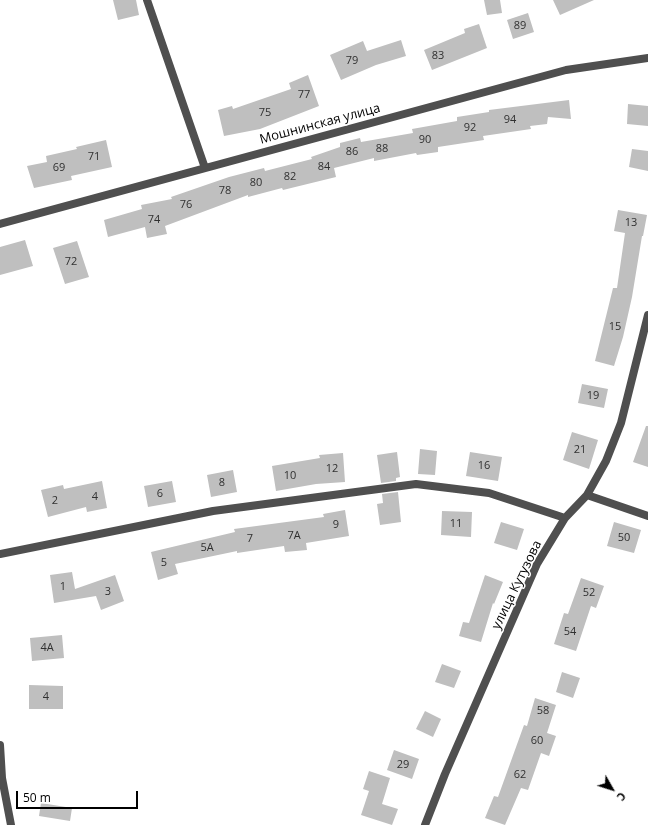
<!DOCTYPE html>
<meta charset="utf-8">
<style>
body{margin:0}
#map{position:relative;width:648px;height:825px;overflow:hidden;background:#fff;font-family:"Open Sans",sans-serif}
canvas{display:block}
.north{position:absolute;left:592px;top:769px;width:40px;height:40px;-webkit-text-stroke:3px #fff;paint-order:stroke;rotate:129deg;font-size:11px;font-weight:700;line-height:16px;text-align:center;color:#000}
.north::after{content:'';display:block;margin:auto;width:14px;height:18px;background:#000;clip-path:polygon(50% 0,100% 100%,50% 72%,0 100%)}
.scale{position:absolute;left:16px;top:791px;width:122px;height:18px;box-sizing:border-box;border:2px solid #000;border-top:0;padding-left:5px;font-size:12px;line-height:14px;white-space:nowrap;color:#000;-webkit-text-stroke:3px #fff;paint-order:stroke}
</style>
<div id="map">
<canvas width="648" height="825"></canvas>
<div class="north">С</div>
<div class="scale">50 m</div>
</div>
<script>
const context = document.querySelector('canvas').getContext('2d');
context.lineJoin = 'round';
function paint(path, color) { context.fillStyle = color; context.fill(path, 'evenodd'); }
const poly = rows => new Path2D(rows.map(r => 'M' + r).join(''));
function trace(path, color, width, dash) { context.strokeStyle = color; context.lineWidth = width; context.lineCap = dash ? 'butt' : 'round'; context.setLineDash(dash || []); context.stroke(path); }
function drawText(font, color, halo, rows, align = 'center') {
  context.font = font + ' "Open Sans",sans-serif'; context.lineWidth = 3; context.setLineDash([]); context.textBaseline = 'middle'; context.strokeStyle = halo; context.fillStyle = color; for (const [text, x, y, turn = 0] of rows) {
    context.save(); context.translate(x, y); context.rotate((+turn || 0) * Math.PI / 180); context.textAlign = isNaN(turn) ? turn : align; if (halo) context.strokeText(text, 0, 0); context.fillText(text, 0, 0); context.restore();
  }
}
paint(poly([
 [113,0,136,0,139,15,118,20],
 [484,0,500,0,502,13,487,15],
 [553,0,594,0,560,15],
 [528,13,534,32,513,39,507,20],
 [479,24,487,48,432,70,424,50,465,33,464,29],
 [401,40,406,56,376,65,341,80,330,55,363,41,367,51],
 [308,75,319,106,260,129,224,136,218,110,232,106,233,109,291,89,289,83],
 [569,100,571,119,548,117,547,124,530,126,531,129,483,136,484,140,438,147,438,152,417,155,416,153,374,161,374,158,334,168,336,177,283,190,282,188,248,197,248,195,165,226,167,234,147,238,145,227,108,237,104,220,142,209,141,205,172,199,171,197,229,177,264,168,265,171,312,159,311,157,340,147,340,143,360,138,361,142,413,133,412,129,457,121,457,117,489,112,489,110],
 [628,104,648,106,648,126,627,124],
 [106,140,112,167,71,176,72,180,34,188,27,166,47,162,46,156,77,149,76,147],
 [632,149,648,151,648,171,629,167],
 [618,210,647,215,643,236,642,236,632,297,623,337,614,366,595,361,613,288,617,288,625,233,614,231],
 [25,240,33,266,0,275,0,247],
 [77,241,89,277,65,284,53,248],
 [582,384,608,389,604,408,578,403],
 [646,426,648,426,648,467,633,462],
 [572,432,598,440,589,469,563,460],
 [420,449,437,451,435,475,418,474],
 [397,452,400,477,396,478,396,481,381,483,377,455],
 [470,452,502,457,498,481,466,476],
 [343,453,345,482,316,484,276,491,272,466,320,458,319,455],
 [233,470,237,492,211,497,207,475],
 [102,481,107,508,87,512,86,507,48,517,41,490,63,485,64,489],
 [172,481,176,502,148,507,144,486],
 [398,492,401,522,380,525,377,504,383,503,382,494],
 [345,510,349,536,306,543,307,550,285,552,284,546,237,553,237,551,175,564,178,574,158,580,151,552,235,532,234,529,324,517,323,514],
 [442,511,472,512,471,537,441,535],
 [501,522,524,529,517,550,494,543],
 [614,522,641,530,634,553,607,546],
 [72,572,75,589,115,575,124,601,101,610,96,596,54,603,50,575],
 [485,575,503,582,494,604,493,603,481,642,459,636,463,622,469,623],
 [581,578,604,586,596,608,591,606,576,651,554,644,564,613,568,614],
 [62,635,64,658,32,661,30,638],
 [442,664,461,671,454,688,435,682],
 [562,672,580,678,573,698,556,692],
 [29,685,63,686,63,709,29,709],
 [535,698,556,705,547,733,556,736,549,756,541,753,528,790,521,788,505,825,485,818,494,796,498,797,524,725,527,726],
 [425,711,441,719,433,737,416,729],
 [394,750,419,759,412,779,387,770],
 [369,771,390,778,382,804,398,809,392,825,361,815,369,791,363,789],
 [41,803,72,808,70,821,39,816]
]), '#bfbfbf');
trace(poly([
 [147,0,205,168],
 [0,224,566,70,648,58],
 [587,495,648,516],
 [0,554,213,511,416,484,489,493,565,518],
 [0,745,2,778,11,825],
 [425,825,445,774,537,564,565,518,587,495,606,461,621,423,648,315]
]), '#4f4f4f', 8);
drawText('11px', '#303030', null, [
 ["89",520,26],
 ["83",438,56],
 ["79",352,61],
 ["77",304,95],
 ["75",265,113],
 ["94",510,120],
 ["92",470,128],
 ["90",425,140],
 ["88",382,149],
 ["86",352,152],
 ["71",94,157],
 ["84",324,167],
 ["69",59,168],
 ["82",290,177],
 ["80",256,183],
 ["78",225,191],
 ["76",186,205],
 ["74",154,220],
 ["13",631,223],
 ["72",71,262],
 ["15",615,327],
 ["19",593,396],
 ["21",580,450],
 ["16",484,466],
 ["12",332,469],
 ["10",290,476],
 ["8",222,483],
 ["6",160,494],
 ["4",95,497],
 ["2",55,501],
 ["11",456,524],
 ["9",336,525],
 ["7А",294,536],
 ["50",624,538],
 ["7",250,539],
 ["5А",207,548],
 ["5",164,563],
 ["1",63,587],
 ["3",108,592],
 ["52",589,593],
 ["54",570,632],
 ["4А",47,648],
 ["4",46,697],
 ["58",543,711],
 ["60",537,741],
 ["29",403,765],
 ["62",520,775]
]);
drawText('13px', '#000', '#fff', [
 ["Мошнинская улица",320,124,-15],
 ["улица Кутузова",517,585,-64]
]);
</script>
